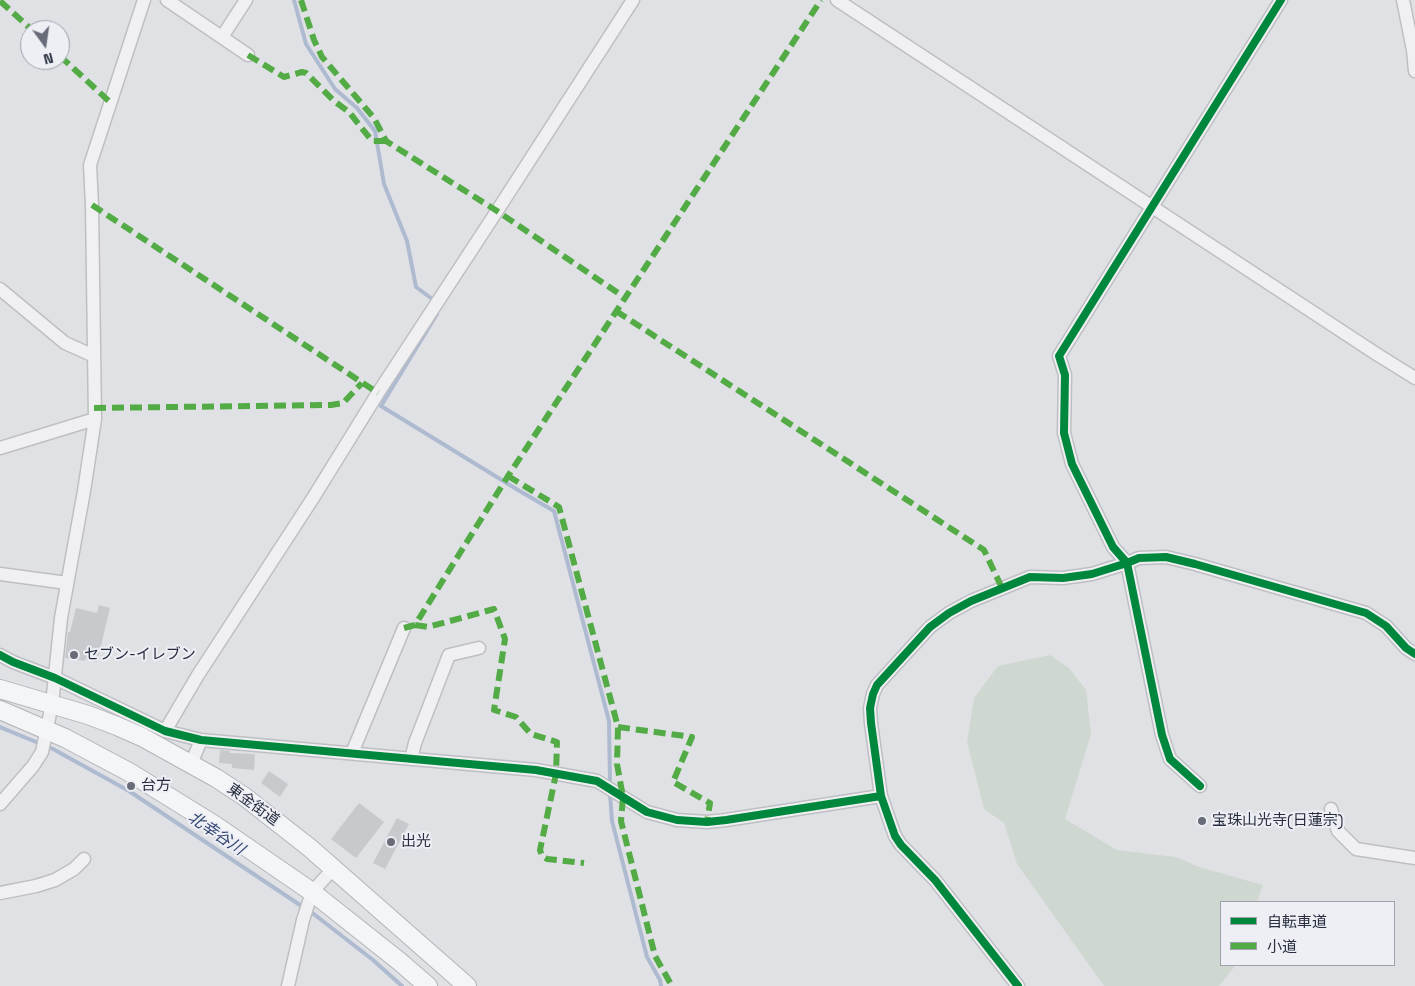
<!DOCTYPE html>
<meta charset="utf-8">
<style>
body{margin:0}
#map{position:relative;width:1415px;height:986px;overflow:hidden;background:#e0e1e5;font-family:"Space Grotesk","Noto Sans JP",sans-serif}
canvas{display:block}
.legend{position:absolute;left:1220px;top:901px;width:175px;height:65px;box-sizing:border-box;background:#edeff5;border:1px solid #9ea1ac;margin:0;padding:6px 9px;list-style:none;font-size:15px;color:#272d3e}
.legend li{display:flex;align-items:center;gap:10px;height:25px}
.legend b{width:25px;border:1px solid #9ea1ac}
.north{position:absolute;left:20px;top:20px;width:50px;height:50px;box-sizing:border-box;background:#edeff5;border:1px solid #9ea1ac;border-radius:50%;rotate:166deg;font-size:14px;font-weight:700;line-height:20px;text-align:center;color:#272d3e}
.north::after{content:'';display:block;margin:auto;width:18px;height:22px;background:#686c78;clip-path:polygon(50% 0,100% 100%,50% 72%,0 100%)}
</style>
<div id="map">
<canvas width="1415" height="986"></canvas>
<ul class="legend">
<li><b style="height:6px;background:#00873e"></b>自転車道</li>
<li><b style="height:6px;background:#53ab46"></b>小道</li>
</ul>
<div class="north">N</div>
</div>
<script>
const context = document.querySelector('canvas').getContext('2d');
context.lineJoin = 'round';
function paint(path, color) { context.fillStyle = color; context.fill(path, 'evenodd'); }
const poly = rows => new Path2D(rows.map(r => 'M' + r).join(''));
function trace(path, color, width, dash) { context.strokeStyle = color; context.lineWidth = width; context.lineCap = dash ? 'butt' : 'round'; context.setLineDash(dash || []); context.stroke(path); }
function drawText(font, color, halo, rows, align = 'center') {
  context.font = font + ' "Space Grotesk","Noto Sans JP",sans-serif'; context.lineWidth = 4; context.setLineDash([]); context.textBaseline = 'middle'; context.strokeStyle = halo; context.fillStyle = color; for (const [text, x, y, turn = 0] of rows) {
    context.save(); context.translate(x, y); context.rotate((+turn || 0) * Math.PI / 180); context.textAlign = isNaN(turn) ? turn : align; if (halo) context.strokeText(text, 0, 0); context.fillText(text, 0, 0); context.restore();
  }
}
paint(poly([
 [1050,655,1069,668,1086,690,1091,734,1065,819,1117,850,1176,857,1199,867,1263,885,1257,902,1221,902,1221,965,1236,965,1219,986,1104,986,1017,864,1004,823,984,809,967,742,974,698,998,666]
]), '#cfd8d0');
trace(poly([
 [294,0,306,44,335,89,357,108,375,131,384,184,407,241,416,287,435,301],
 [437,314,381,406,518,490,554,511,609,721,610,784],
 [0,727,53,749,129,791,315,915,373,960,402,986],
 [610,794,612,821,647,957,660,980,661,986]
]), '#aebad0', 4);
paint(poly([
 [99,605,110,608,97,662,85,659,85,661,65,658,68,632,70,632,76,608,97,613],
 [220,750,230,751,230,753,255,754,254,770,232,768,232,764,219,763],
 [269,771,288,784,280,797,261,783],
 [359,803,384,822,356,858,331,839],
 [397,818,409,824,385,869,373,863]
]), '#c8c9cd');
const minor = poly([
 [167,0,248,55],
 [837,0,1378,355,1415,378],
 [1403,0,1413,50,1415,71],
 [222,37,246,0],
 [0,289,65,343,94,356],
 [0,448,95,419],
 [0,574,67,583],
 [0,655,13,662,55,678,165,731,201,740,536,770,597,781,647,812,677,820,707,822,726,820,881,796],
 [165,731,198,675,313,498,378,393,497,211,633,0],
 [352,753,404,628],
 [411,759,415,743,449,655,479,648],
 [191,764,201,740],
 [1200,786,1170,759,1162,735,1127,563,1113,547,1072,464,1064,433,1065,375,1059,356,1281,0],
 [0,804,33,766,42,752,52,704,61,618,84,491,95,419,92,205,90,165,144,0],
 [1331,809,1338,831,1356,849,1415,858],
 [0,893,36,886,55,880,74,869,84,859],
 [288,986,303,920,312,892,333,869],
 [1018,986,935,880,901,845,895,836,881,796,871,723,870,708,873,694,877,685,930,627,949,613,971,601,1030,577,1063,578,1092,574,1127,563,1139,558,1166,557,1195,564,1366,613,1386,626,1406,648,1415,654]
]);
const highway = poly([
 [0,689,88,715,117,726,142,737,216,778,245,797,310,848,467,986],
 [0,710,65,738,129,772,216,826,312,892,399,961,428,986]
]);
trace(minor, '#bebfc3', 15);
trace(highway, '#b3b4ba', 20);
trace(minor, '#f0f0f2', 12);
trace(highway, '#f4f5f6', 18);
trace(poly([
 [301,0,314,40,322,57,374,118,386,141,497,211,624,297],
 [0,1,32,30],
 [248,55,284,77,302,72,306,73,334,101,349,112,372,141,386,141],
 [60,56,111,103],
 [92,205,378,393],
 [616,311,984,550,1002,588],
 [94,408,331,405,343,403,362,383],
 [508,476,559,507,618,727,617,764,623,797,621,821,655,956,672,986],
 [415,625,428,627,494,609,505,639,494,710,516,717,531,734,557,742,556,774,540,850,542,856,547,859,584,863],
 [404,628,415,625,508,476,821,0],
 [618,727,692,737,673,782,710,803,707,822]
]), '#53ab46', 6, [12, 6]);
trace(poly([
 [0,655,13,662,55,678,165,731,201,740,536,770,597,781,647,812,677,820,707,822,726,820,881,796],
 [1200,786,1170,759,1162,735,1127,563,1113,547,1072,464,1064,433,1065,375,1059,356,1281,0],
 [1018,986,935,880,901,845,895,836,881,796,871,723,870,708,873,694,877,685,930,627,949,613,971,601,1030,577,1063,578,1092,574,1127,563,1139,558,1166,557,1195,564,1366,613,1386,626,1406,648,1415,654]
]), '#00873e', 8);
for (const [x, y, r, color] of [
 [74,655,5,"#686c78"],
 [131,786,5,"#686c78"],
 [1202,821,5,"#686c78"],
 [391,842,5,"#686c78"]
]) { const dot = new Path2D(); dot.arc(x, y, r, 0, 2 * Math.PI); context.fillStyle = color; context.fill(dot); trace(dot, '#edeff5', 2); }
drawText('15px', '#272d3e', '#edeff5', [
 ["セブン-イレブン",84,655],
 ["台方",141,786],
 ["宝珠山光寺(日蓮宗)",1212,821],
 ["出光",401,842]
], 'left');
drawText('15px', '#272d3e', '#edeff5', [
 ["東金街道",253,805,36]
]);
drawText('italic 16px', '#324671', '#edeff5', [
 ["北幸谷川",216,834,34]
]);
</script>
